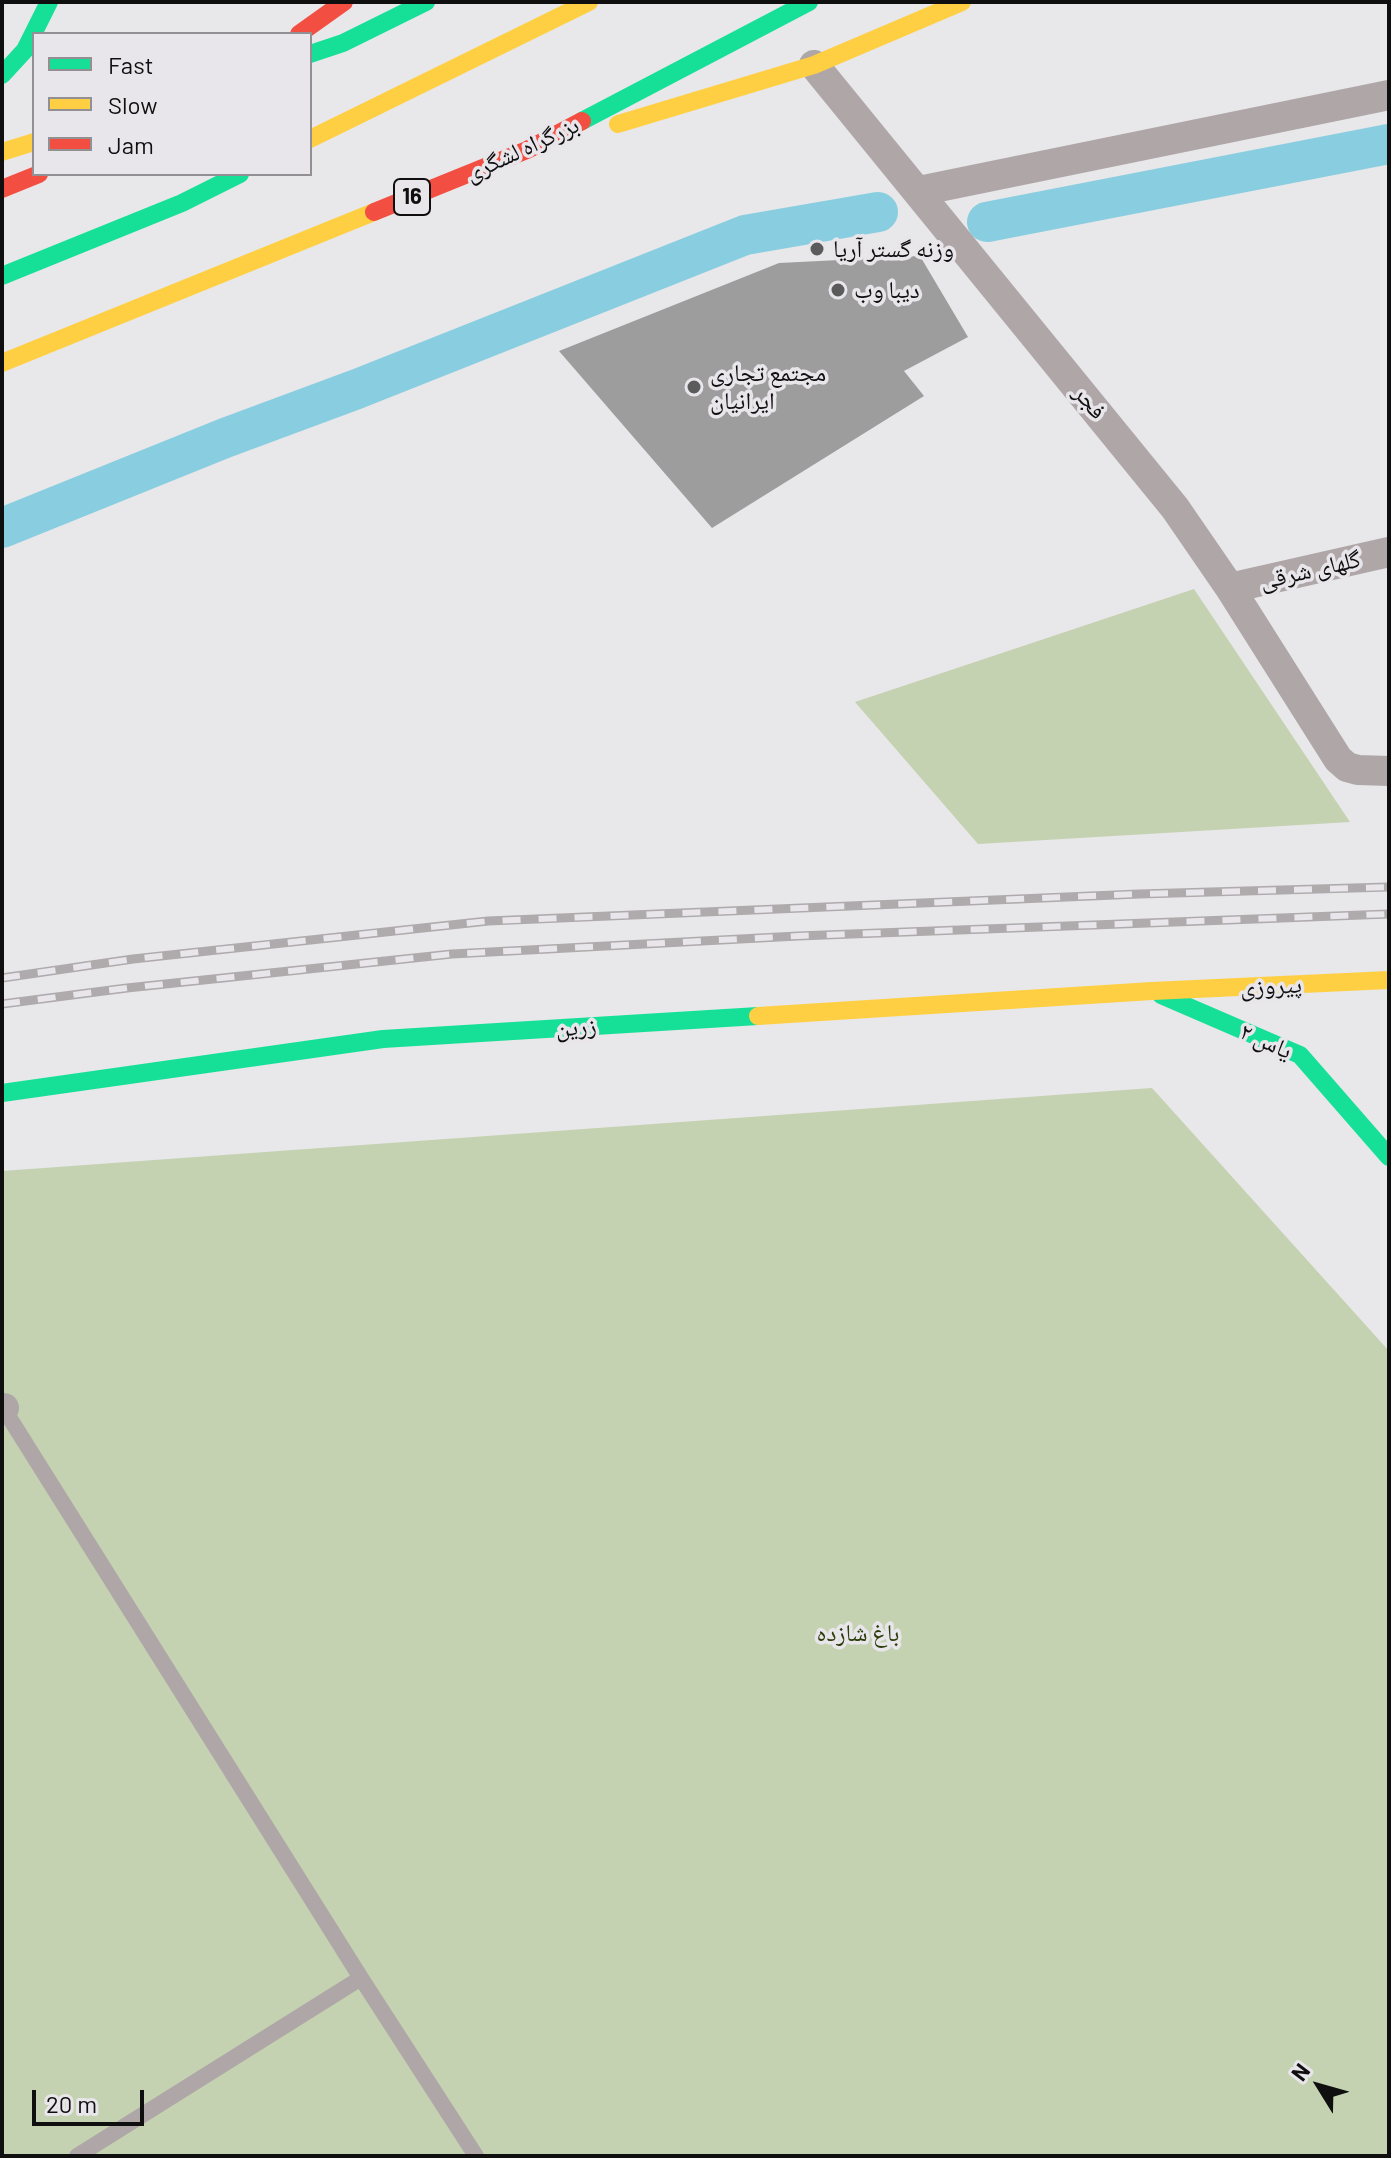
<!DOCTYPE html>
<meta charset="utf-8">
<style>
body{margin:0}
#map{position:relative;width:1391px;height:2158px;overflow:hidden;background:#e8e7e9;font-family:Barlow,sans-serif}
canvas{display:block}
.frame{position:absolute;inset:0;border:4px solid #100f10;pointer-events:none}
.legend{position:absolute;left:32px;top:32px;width:280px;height:144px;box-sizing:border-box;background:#e8e6ea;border:2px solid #929093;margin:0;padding:10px 14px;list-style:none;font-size:24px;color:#100f10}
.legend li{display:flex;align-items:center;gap:16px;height:40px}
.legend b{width:40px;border:2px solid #929093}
.north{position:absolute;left:1279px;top:2046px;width:80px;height:80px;-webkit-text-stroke:6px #e8e6ea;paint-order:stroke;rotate:307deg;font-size:22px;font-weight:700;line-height:32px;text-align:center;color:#100f10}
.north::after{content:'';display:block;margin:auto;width:28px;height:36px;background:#100f10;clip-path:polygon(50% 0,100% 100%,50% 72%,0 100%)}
.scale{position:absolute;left:32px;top:2090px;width:112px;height:36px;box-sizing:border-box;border:4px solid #100f10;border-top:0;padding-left:10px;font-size:24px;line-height:28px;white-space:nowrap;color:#100f10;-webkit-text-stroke:6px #e8e6ea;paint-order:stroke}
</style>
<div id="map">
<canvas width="1391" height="2158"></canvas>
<div class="frame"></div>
<ul class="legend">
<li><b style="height:10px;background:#16e098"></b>Fast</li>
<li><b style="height:10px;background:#ffcf43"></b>Slow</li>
<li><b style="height:10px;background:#f24e42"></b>Jam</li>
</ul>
<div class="north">N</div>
<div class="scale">20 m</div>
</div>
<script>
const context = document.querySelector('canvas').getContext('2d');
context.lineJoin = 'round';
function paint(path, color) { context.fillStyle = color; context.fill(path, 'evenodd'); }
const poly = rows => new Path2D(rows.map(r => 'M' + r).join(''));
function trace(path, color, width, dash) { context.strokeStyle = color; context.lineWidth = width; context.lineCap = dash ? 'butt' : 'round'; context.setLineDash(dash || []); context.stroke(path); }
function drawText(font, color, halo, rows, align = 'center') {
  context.font = font + ' Barlow,"Noto Naskh Arabic",sans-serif'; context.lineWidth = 7; context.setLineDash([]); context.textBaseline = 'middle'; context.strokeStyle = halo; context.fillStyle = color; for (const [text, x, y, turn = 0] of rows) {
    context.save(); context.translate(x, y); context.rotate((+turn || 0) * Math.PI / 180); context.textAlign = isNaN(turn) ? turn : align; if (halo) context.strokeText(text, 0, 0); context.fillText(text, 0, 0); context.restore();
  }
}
paint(poly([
 [1194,589,1350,822,978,844,855,702],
 [1152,1088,1389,1351,1389,2156,2,2156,2,1171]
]), '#c4d2b1');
trace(poly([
 [987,222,1389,144],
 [2,528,225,438,357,389,745,235,878,212]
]), '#89cee0', 40);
paint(poly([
 [920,256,968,337,904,371,924,396,712,528,559,351,779,263]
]), '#9e9d9e');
trace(poly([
 [2,1406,361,1978,476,2156],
 [77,2156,361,1978]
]), '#afa6a8', 16);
trace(poly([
 [814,65,1175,508,1230,588,1338,759,1347,767,1358,770,1389,771],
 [919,191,1389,95],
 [1230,588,1389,552],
 [2,1409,4,1408]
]), '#afa6a8', 30);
trace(poly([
 [310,54,343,43,426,2],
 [2,75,25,50,49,2],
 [582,121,809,2],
 [2,276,182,203,240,174],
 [1161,995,1300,1055,1389,1157],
 [2,1093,383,1039,758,1016]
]), '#16e098', 18);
trace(poly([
 [618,124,814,65,962,2],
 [310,139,589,2],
 [2,152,34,142],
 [2,363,374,212],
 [758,1016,1152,991,1389,980]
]), '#ffcf43', 18);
trace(poly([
 [299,34,344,2],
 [2,189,39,174],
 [374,212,527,150,582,121]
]), '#f24e42', 18);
const rail = poly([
 [2,978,133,959,488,921,1139,894,1389,887],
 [2,1004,127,988,452,954,798,936,1389,914]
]);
trace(rail, '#afaaac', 9);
trace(rail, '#e8e6ea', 6, [18]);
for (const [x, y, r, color] of [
 [817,249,8,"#5c5b5c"],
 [838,290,8,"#5c5b5c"],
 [694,387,8,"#5c5b5c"]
]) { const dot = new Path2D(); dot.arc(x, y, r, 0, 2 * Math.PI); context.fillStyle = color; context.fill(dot); trace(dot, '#e8e6ea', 3); }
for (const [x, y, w] of [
 [412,197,36]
]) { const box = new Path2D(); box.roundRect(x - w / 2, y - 18, w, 36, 6); context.fillStyle = '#e8e6ea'; context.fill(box); trace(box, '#100f10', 2); }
drawText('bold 22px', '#100f10', null, [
 ["16",412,197]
]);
drawText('24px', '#100f10', '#e8e6ea', [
 ["بزرگراه لشگری",522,149,-25],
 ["فجر",1090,402,51],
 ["گلهای شرقی",1310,570,-13],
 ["پیروزی",1271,986,-3],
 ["زرین",576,1027,-4],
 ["یاس ۲",1266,1041,24]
]);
drawText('24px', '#100f10', '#e8e6ea', [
 ["وزنه گستر آریا",833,249],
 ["دیبا وب",854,290],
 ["مجتمع تجاری",710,373],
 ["ایرانیان",710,401]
], 'left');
drawText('24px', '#2d3e0a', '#e8e6ea', [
 ["باغ شازده",858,1633]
]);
</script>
